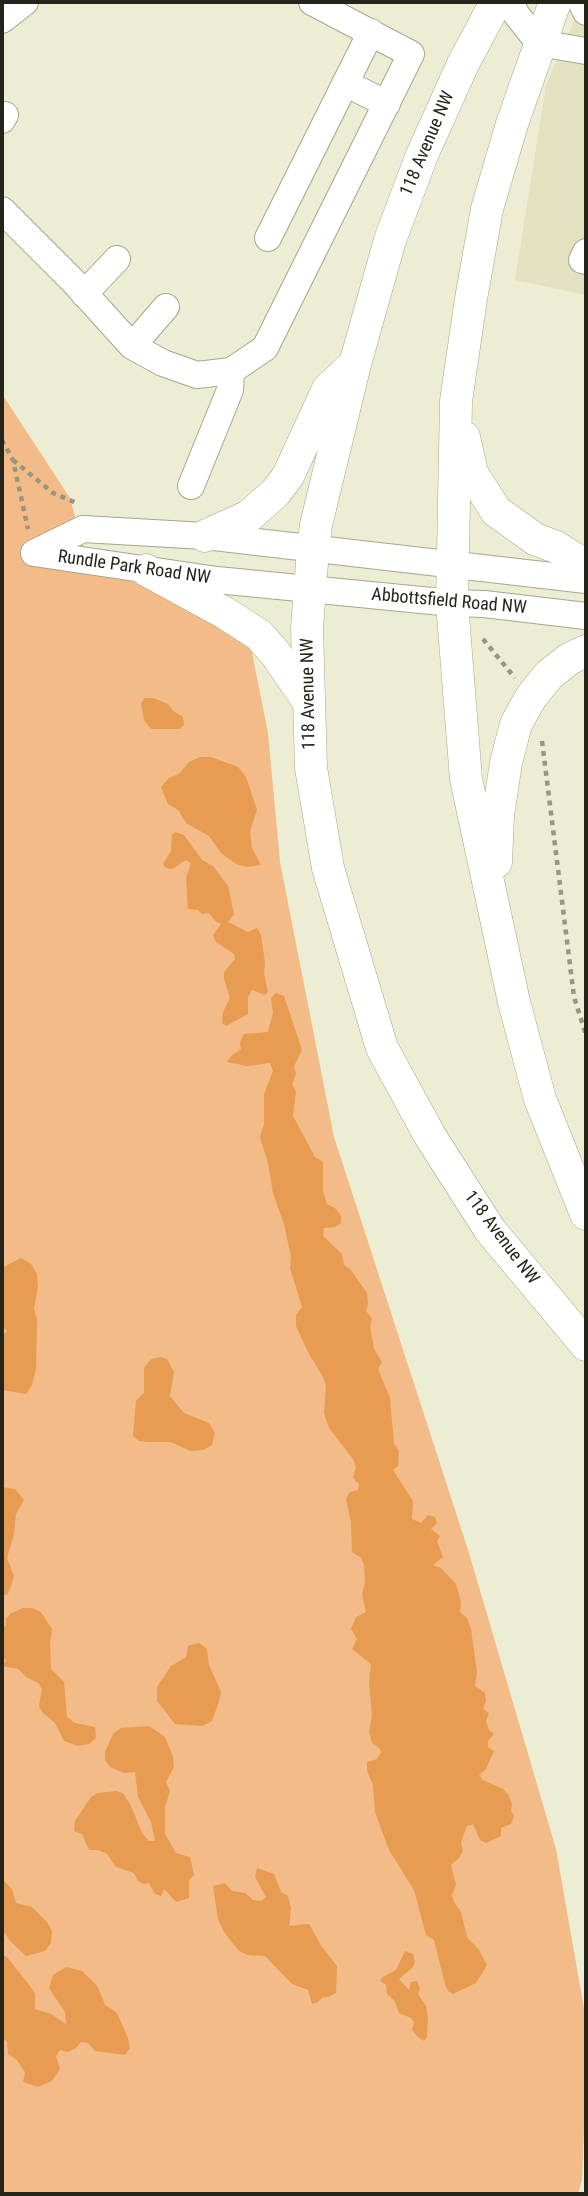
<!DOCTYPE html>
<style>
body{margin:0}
#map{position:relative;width:588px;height:2196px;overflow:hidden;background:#ededd3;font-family:"Roboto Condensed",sans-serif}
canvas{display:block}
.frame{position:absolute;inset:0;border:4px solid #24241a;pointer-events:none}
</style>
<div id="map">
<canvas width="588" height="2196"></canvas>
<div class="frame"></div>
</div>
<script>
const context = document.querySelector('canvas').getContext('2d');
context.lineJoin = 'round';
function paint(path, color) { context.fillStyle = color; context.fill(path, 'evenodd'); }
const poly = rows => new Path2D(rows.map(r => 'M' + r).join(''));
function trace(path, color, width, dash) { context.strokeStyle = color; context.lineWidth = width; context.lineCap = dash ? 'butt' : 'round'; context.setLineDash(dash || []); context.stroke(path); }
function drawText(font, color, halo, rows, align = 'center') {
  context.font = font + ' "Roboto Condensed",sans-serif'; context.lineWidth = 7; context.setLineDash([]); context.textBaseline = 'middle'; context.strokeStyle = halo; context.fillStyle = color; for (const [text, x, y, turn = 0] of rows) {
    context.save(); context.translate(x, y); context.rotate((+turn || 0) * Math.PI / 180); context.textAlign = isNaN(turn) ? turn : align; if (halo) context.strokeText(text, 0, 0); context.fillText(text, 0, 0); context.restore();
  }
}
paint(poly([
 [582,2,586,2,586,295,515,280,546,85]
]), '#e2e2c1');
paint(poly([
 [2,394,70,498,85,554,250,643,268,733,280,862,334,1137,469,1553,556,1849,586,2020,586,2080,582,2180,578,2194,2,2194]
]), '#f2bb88');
paint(poly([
 [145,698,153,698,168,704,173,711,183,717,184,725,179,729,151,729,144,720,141,703],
 [200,757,211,757,238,767,246,777,257,810,250,831,252,848,261,865,247,867,236,864,221,853,209,836,186,823,178,810,168,804,161,787,169,778,180,773,189,762],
 [175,832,184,835,202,860,213,866,228,886,234,914,228,922,248,932,257,928,261,935,265,962,264,974,268,992,265,995,252,990,248,997,248,1014,226,1026,222,1023,223,1012,230,998,224,979,224,972,235,959,234,954,216,942,213,935,221,924,215,921,209,913,202,914,198,910,188,909,186,878,191,863,186,860,172,869,166,868,163,864,171,851,172,835],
 [276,993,284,996,302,1050,294,1066,296,1074,292,1084,296,1092,293,1116,315,1157,323,1162,323,1191,327,1204,336,1209,341,1216,341,1223,335,1227,324,1228,323,1236,342,1254,344,1265,350,1269,367,1293,368,1304,366,1311,372,1319,370,1326,374,1349,382,1362,378,1369,390,1398,394,1444,399,1451,398,1466,393,1470,413,1501,412,1519,421,1523,428,1515,435,1517,437,1523,431,1529,440,1536,437,1541,443,1557,433,1565,441,1568,456,1584,461,1602,460,1612,467,1618,471,1629,477,1672,475,1686,485,1693,486,1701,483,1709,489,1713,486,1721,489,1730,494,1734,488,1741,488,1747,494,1751,486,1769,479,1775,483,1780,503,1789,508,1794,512,1804,511,1811,514,1816,511,1824,501,1828,501,1836,486,1843,480,1840,473,1824,467,1826,461,1842,463,1851,459,1858,451,1865,456,1885,452,1895,454,1902,461,1912,467,1937,479,1950,487,1965,476,1983,453,1994,448,1991,445,1984,434,1940,426,1935,414,1890,389,1850,375,1812,373,1785,367,1771,367,1762,377,1759,381,1752,378,1747,372,1743,369,1731,372,1715,369,1683,371,1664,352,1649,357,1639,351,1629,356,1617,366,1612,362,1594,365,1583,364,1565,361,1558,352,1552,351,1523,346,1499,350,1492,358,1490,359,1484,353,1478,356,1467,353,1459,329,1428,324,1413,326,1386,323,1377,308,1352,296,1326,296,1315,302,1307,290,1268,291,1257,284,1224,273,1193,268,1163,260,1137,264,1124,264,1094,273,1071,270,1063,247,1066,227,1062,231,1056,241,1049,240,1042,244,1034,268,1032,273,1013,271,998],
 [21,1258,31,1264,37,1274,38,1287,34,1309,37,1319,36,1369,32,1385,26,1394,2,1390,2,1336,7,1331,2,1325,2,1268],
 [161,1357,167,1359,174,1372,170,1396,184,1413,209,1423,215,1433,212,1445,203,1450,190,1451,171,1442,149,1442,139,1441,133,1436,136,1401,144,1393,144,1368,151,1359],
 [2,1487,15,1489,24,1500,16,1514,14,1534,7,1558,14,1576,8,1594,2,1596],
 [22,1608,32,1608,41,1612,52,1629,50,1644,51,1669,64,1682,67,1717,75,1723,95,1727,96,1738,89,1744,78,1746,64,1741,55,1723,42,1712,39,1706,42,1689,38,1683,26,1677,18,1669,3,1666,6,1660,2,1657,2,1646,4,1643,2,1641,2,1629,6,1625,6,1619,10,1614],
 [199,1643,207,1649,209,1665,221,1692,219,1701,212,1721,202,1726,175,1724,157,1701,157,1687,171,1666,186,1657,188,1646],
 [149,1726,165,1737,173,1757,174,1767,166,1782,170,1791,165,1807,165,1834,176,1853,190,1857,194,1875,189,1880,189,1898,176,1902,164,1889,161,1896,155,1894,149,1883,144,1884,138,1881,134,1873,116,1867,107,1854,98,1850,89,1850,82,1834,74,1831,75,1821,91,1797,98,1793,116,1791,123,1793,131,1806,142,1833,149,1841,155,1841,151,1822,138,1797,135,1772,124,1773,110,1767,105,1760,105,1752,113,1734,121,1728],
 [257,1868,274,1874,281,1892,288,1896,291,1908,289,1926,309,1924,322,1947,337,1966,336,1993,328,1997,323,1997,318,2002,312,2004,308,1990,292,1984,265,1956,248,1955,239,1951,224,1932,218,1919,213,1886,225,1883,232,1891,245,1893,253,1900,261,1901,266,1897,255,1877],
 [2,1879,12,1889,16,1903,32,1907,47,1922,52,1931,51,1943,45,1951,26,1956,11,1942,2,1929],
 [405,1951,413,1954,415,1962,413,1967,399,1979,409,1990,411,1982,417,1981,420,1989,418,1994,426,2006,428,2017,427,2037,424,2041,419,2038,412,2030,414,2022,411,2018,399,2013,394,2000,387,1994,386,1985,380,1981,383,1977,396,1970],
 [2,1955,7,1957,30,1986,35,1994,35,2009,51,2014,66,2024,65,2012,49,1988,53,1975,66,1967,82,1971,98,1987,105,2005,117,2013,128,2038,130,2048,125,2055,95,2051,88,2043,81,2042,76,2048,68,2052,60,2050,56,2056,60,2069,52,2081,38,2087,23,2082,25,2072,17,2060,8,2054,7,2042,2,2037]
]), '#e79c51');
const minor = poly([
 [511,2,516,14,539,43,586,51],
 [581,2,586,12],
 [2,20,25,2],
 [345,83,387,104],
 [2,120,5,115],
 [2,210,74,282,132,346,163,363,197,375,231,371,265,348,411,54,312,2],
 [268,238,371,32],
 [586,252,582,260,586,261],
 [84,294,117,259],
 [132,346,166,307],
 [191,486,230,390,231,371],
 [586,580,205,536,83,529,34,553,217,580,452,603,484,604,586,616]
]);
const major = poly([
 [496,2,463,64,422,155,390,240,355,364,316,525,313,550,307,628,311,768,328,868,382,1048,430,1136,490,1230,586,1345],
 [555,2,512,124,487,209,471,299,456,401,452,603,466,779,514,1002,540,1099,586,1214],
 [464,437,472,473,496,511,535,539,556,547,586,566],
 [205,536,249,516,276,492,288,476,328,389,354,365],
 [146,570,225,613,259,635,275,653,308,701],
 [496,862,498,815,506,763,516,724,531,697,549,675,569,659,586,651]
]);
trace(minor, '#a6a68e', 28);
trace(major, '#a6a68e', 33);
trace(poly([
 [2,440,13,460,28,529],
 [13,460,53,493,79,504],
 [483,639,515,678],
 [542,741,574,997,586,1035]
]), '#969683', 4.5, [5, 5]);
trace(minor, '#fff', 26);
trace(major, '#fff', 32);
drawText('18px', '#24241a', '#fff', [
 ["118 Avenue NW",428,144,-67],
 ["Rundle Park Road NW",134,568,8],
 ["Abbottsfield Road NW",449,602,5],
 ["118 Avenue NW",309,694,-91],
 ["118 Avenue NW",501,1238,53]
]);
</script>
